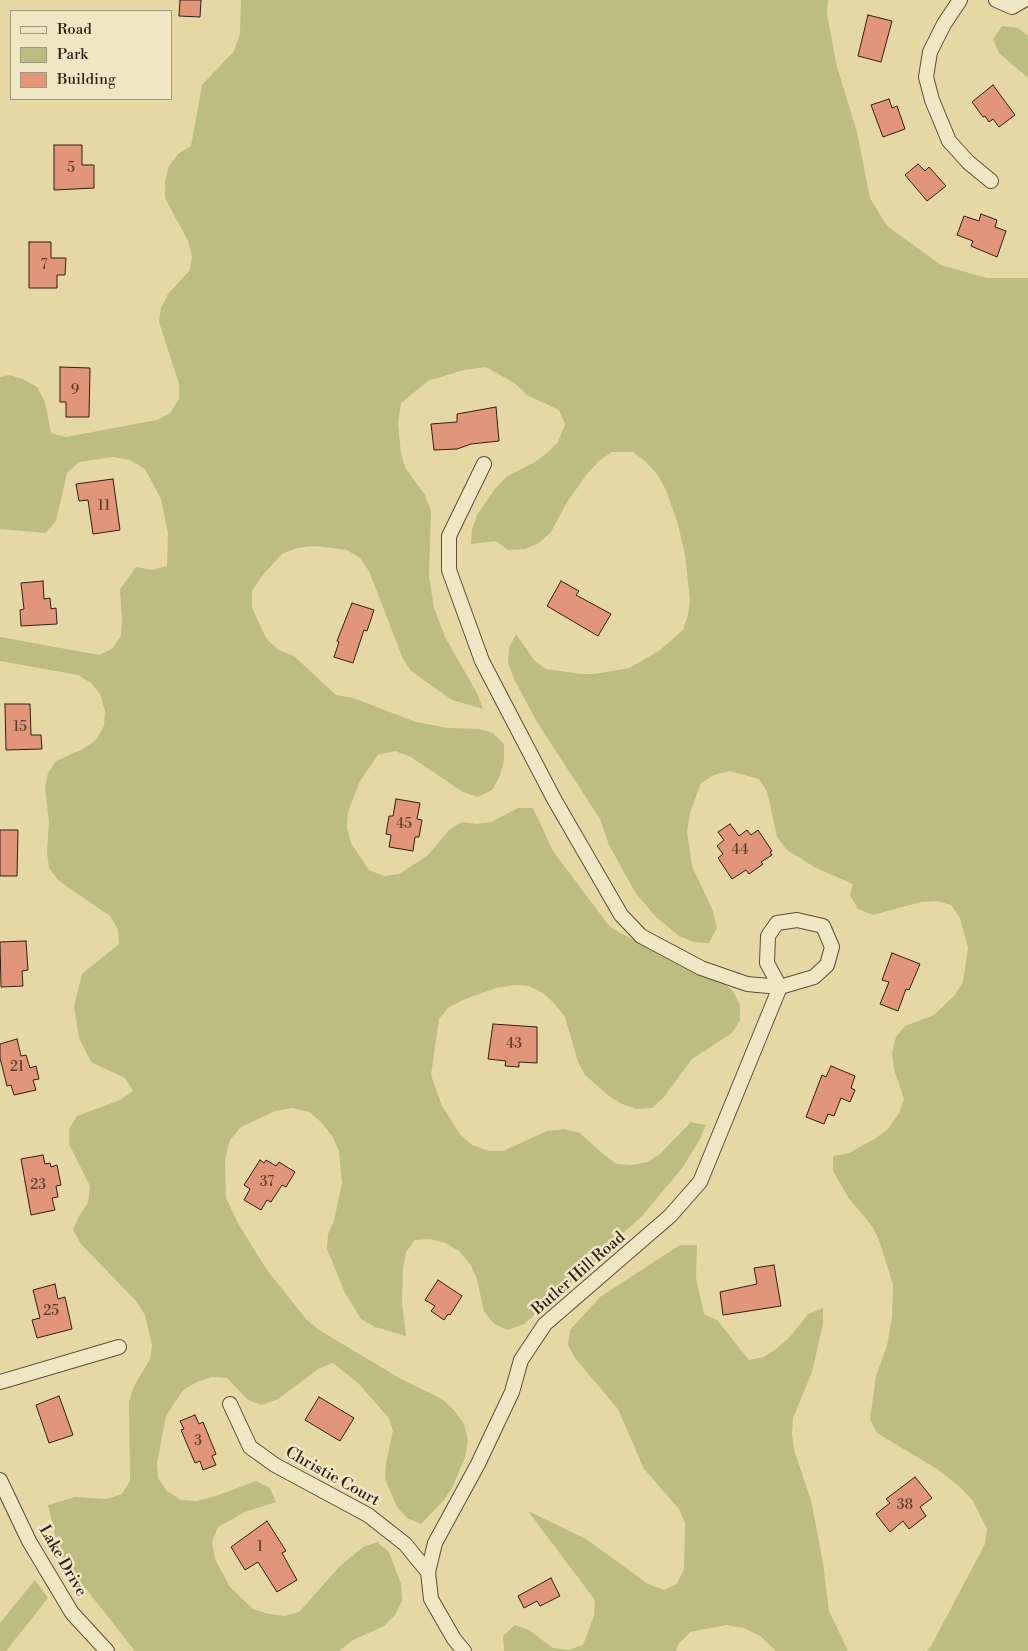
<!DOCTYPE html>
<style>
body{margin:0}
#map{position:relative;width:1028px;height:1651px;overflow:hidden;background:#e6d8a5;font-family:"Libre Bodoni",serif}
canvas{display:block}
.legend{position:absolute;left:10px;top:10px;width:162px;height:90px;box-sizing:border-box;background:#efe6c4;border:1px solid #a3967e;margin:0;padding:6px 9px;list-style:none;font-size:15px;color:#301f15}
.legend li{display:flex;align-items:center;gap:10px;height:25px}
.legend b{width:25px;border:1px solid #a3967e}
</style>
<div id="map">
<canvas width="1028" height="1651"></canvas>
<ul class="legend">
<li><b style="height:6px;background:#efe6c4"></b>Road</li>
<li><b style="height:14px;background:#bdbc81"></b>Park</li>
<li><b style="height:14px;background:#e19679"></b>Building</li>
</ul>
</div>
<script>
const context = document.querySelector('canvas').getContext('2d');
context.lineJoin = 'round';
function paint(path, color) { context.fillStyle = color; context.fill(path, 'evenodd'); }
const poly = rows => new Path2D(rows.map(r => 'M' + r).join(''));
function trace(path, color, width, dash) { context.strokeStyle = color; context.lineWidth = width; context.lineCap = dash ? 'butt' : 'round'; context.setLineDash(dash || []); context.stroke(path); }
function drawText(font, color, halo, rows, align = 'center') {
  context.font = font + ' "Libre Bodoni",serif'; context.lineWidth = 5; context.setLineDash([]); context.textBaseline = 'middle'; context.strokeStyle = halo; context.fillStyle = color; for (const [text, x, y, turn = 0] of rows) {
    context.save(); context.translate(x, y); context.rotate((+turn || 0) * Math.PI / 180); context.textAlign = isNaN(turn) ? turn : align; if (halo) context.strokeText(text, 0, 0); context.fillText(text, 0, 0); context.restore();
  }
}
paint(poly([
 [241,0,828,0,827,14,837,67,857,132,870,198,887,226,941,265,987,278,1028,278,1028,1651,927,1651,931,1646,985,1544,987,1529,973,1501,961,1488,937,1469,877,1433,870,1419,876,1376,887,1346,892,1317,893,1285,879,1240,872,1226,848,1197,833,1171,833,1156,849,1153,876,1138,889,1128,899,1113,904,1099,894,1069,892,1053,896,1037,905,1026,934,1015,955,995,963,982,968,948,960,918,951,905,937,901,921,902,873,915,858,909,850,895,853,884,816,868,787,850,777,837,767,791,759,779,729,771,714,775,701,783,690,813,687,832,692,866,713,911,717,928,709,943,694,942,679,936,655,916,635,892,609,845,600,819,537,722,514,679,508,663,509,648,516,634,534,660,546,669,581,674,595,674,629,668,659,651,683,630,688,615,690,600,685,554,677,521,666,490,657,474,646,462,633,452,612,452,599,461,587,474,567,502,551,532,539,543,525,549,508,550,496,541,471,544,472,529,477,515,495,489,506,477,535,462,548,452,558,442,565,424,559,410,527,395,516,384,486,367,464,370,428,381,401,403,398,423,401,454,406,469,425,495,431,511,429,577,434,608,445,637,477,693,483,709,452,700,411,671,403,659,369,571,360,558,347,550,315,546,297,548,282,554,261,577,252,591,252,608,266,638,277,649,294,656,336,695,353,698,416,722,448,728,479,729,493,733,504,744,504,760,500,776,492,790,478,797,463,792,411,757,395,751,378,755,360,781,348,812,347,828,351,843,369,870,384,876,399,874,427,856,449,830,462,822,477,824,491,822,518,808,533,808,553,851,610,927,691,972,721,981,733,991,740,1005,740,1020,732,1033,692,1059,664,1097,652,1108,637,1109,622,1104,609,1096,585,1075,578,1062,565,1017,555,1004,543,993,529,986,513,985,496,988,463,1000,449,1007,439,1019,431,1075,442,1106,460,1134,472,1145,489,1151,503,1151,547,1131,564,1129,580,1133,603,1154,617,1164,632,1165,648,1162,660,1154,691,1122,706,1125,700,1139,683,1167,643,1215,608,1247,599,1259,524,1324,508,1330,494,1324,484,1311,477,1280,471,1265,459,1251,445,1243,430,1239,415,1240,406,1252,403,1269,402,1302,406,1336,375,1327,361,1319,345,1293,327,1249,328,1234,334,1221,342,1183,339,1151,332,1136,321,1122,309,1112,292,1108,275,1111,241,1127,230,1140,225,1159,226,1198,239,1225,267,1270,307,1320,319,1330,401,1379,442,1399,454,1410,464,1424,468,1440,465,1457,453,1486,444,1500,421,1524,407,1518,397,1507,385,1479,386,1463,393,1431,388,1417,358,1383,333,1363,318,1369,278,1399,262,1405,248,1400,227,1378,212,1377,197,1382,183,1390,166,1416,157,1463,158,1478,167,1491,181,1500,196,1501,213,1497,256,1481,270,1488,276,1502,245,1512,218,1527,212,1542,215,1559,230,1587,253,1609,269,1614,285,1616,299,1612,340,1566,363,1547,377,1542,389,1552,401,1584,402,1601,395,1615,384,1626,353,1640,339,1651,135,1651,60,1556,48,1505,75,1497,106,1499,122,1494,130,1481,129,1402,134,1386,150,1359,152,1345,145,1315,136,1301,81,1244,73,1230,79,1216,88,1203,90,1186,69,1144,69,1129,77,1116,120,1100,133,1091,125,1078,91,1062,79,1038,74,1006,82,974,119,944,118,929,110,916,59,881,49,868,47,852,49,821,45,788,48,773,56,761,83,749,96,740,104,726,105,711,100,694,91,683,78,675,0,661,0,637,99,655,112,649,121,636,122,619,120,589,136,567,152,570,167,566,168,533,161,499,145,469,130,460,113,457,79,462,67,473,56,521,45,533,0,529,0,377,9,375,23,379,37,387,45,402,51,433,66,437,157,420,170,413,179,399,179,384,159,322,161,308,168,294,190,270,192,256,188,241,165,198,165,181,169,166,178,154,191,146,202,85,234,51,240,34],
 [1002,26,1018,28,1028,36,1028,78,999,53,993,39],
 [680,1245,697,1245,696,1278,704,1314,717,1320,749,1360,764,1357,776,1349,789,1338,808,1314,823,1308,823,1324,812,1372,793,1418,792,1434,794,1450,811,1500,823,1563,829,1611,848,1651,776,1651,760,1636,744,1628,727,1625,690,1632,678,1645,676,1651,504,1651,503,1636,515,1625,529,1630,553,1648,568,1650,583,1645,594,1616,595,1600,528,1511,586,1539,648,1584,664,1590,677,1584,684,1569,685,1523,679,1509,644,1469,618,1409,575,1358,568,1345,570,1330,600,1297],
 [35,1580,48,1598,6,1651,0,1651,0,1623]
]), '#bdbc81');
const building = poly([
 [180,0,201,0,200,17,179,16,180,0],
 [868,15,892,21,881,62,858,56,868,15],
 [993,85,1015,115,999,127,993,119,989,122,985,116,983,117,972,102,993,85],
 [889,99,892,108,897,106,905,129,883,137,871,105,889,99],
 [54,145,82,145,82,165,94,165,94,188,54,190,54,145],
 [918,164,925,171,929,167,946,186,927,201,905,175,918,164],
 [981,214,997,220,995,227,1006,231,997,257,971,246,973,241,957,235,964,216,979,221,981,214],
 [29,242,51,242,51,258,66,258,65,275,57,275,57,288,29,288,29,242],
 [60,367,90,368,89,417,66,417,66,402,60,402,60,367],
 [496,407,499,441,471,444,457,449,434,450,431,424,457,422,457,414,496,407],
 [113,479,120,530,93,534,88,500,79,501,76,484,113,479],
 [43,581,44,599,50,598,51,609,56,608,57,624,21,626,20,610,24,609,21,583,43,581],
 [561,581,579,591,576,595,611,614,598,636,547,606,561,581],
 [352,603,374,610,367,631,364,630,353,663,334,657,339,642,337,641,352,603],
 [5,704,30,704,31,735,41,735,42,749,6,750,5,704],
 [396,799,420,803,417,819,422,820,419,837,415,837,413,851,389,847,391,835,386,834,389,816,393,816,396,799],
 [730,824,739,836,747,830,751,835,758,830,772,851,770,852,772,855,761,862,763,864,749,874,746,870,732,879,718,858,723,854,717,846,724,840,718,832,730,824],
 [0,830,18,830,17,876,0,876,0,830],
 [26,941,28,970,22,971,23,986,1,987,0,942,26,941],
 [892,953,920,964,909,990,906,989,898,1011,880,1004,889,982,882,980,892,953],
 [493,1024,537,1027,537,1063,519,1062,519,1067,505,1066,506,1061,488,1059,493,1024],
 [17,1039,21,1056,26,1055,30,1068,36,1066,39,1079,33,1080,36,1090,14,1095,11,1085,7,1086,0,1058,0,1044,17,1039],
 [831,1066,855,1076,851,1088,855,1090,850,1102,841,1098,834,1116,828,1114,824,1124,806,1117,822,1075,826,1077,831,1066],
 [43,1155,45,1164,50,1163,51,1167,57,1165,61,1185,56,1186,58,1197,52,1198,55,1210,31,1215,21,1159,43,1155],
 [260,1160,264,1163,266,1160,276,1166,279,1162,295,1172,286,1187,282,1185,271,1202,267,1200,261,1210,244,1200,250,1189,244,1185,260,1160],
 [774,1265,781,1306,723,1315,720,1292,757,1284,754,1268,774,1265],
 [438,1280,462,1296,450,1315,448,1314,444,1320,431,1311,435,1306,425,1300,438,1280],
 [55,1284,58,1299,65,1297,72,1329,37,1338,32,1320,40,1318,33,1290,55,1284],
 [59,1396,73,1435,49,1443,36,1405,59,1396],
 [319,1397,354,1418,340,1441,305,1420,319,1397],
 [195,1415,199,1424,203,1422,216,1454,212,1456,216,1465,203,1470,200,1461,195,1463,181,1430,184,1429,180,1421,195,1415],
 [915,1477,932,1498,920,1507,926,1516,909,1529,903,1521,890,1532,876,1514,890,1503,886,1499,915,1477],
 [267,1521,286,1551,282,1553,297,1580,277,1592,258,1562,245,1570,231,1547,267,1521],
 [551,1578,560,1596,540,1606,537,1601,524,1608,518,1596,551,1578]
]);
paint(building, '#e19679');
trace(building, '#301f15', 1);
const minor = poly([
 [960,0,944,24,930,52,926,77,932,100,949,141,968,162,991,181],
 [996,0,1012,7,1024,0],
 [797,920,823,926,832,947,827,965,814,977,780,987,767,963,768,936,777,923,797,920],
 [0,1382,119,1347],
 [230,1404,250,1447,275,1465,368,1515,405,1544,428,1572],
 [0,1480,29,1541,72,1613,107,1651],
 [464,1651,454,1639,431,1599,428,1572,435,1543,478,1464,512,1392,521,1360,545,1324,670,1216,700,1182,780,987,747,984,701,968,641,936,621,915,554,799,482,661,449,570,449,536,484,464]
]);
trace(minor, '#5e4d39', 16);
trace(minor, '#efe6c4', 14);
drawText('14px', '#5c3d2e', null, [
 ["5",71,169],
 ["7",44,266],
 ["9",75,391],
 ["11",104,507],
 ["15",20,728],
 ["45",404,825],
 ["44",740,851],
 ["43",514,1045],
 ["21",17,1068],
 ["37",267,1183],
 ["23",38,1186],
 ["25",51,1312],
 ["3",198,1442],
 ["38",905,1506],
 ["1",260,1548]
]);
drawText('16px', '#301f15', '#efe6c4', [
 ["Butler Hill Road",579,1274,-41],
 ["Christie Court",332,1477,29],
 ["Lake Drive",62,1561,60]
]);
</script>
